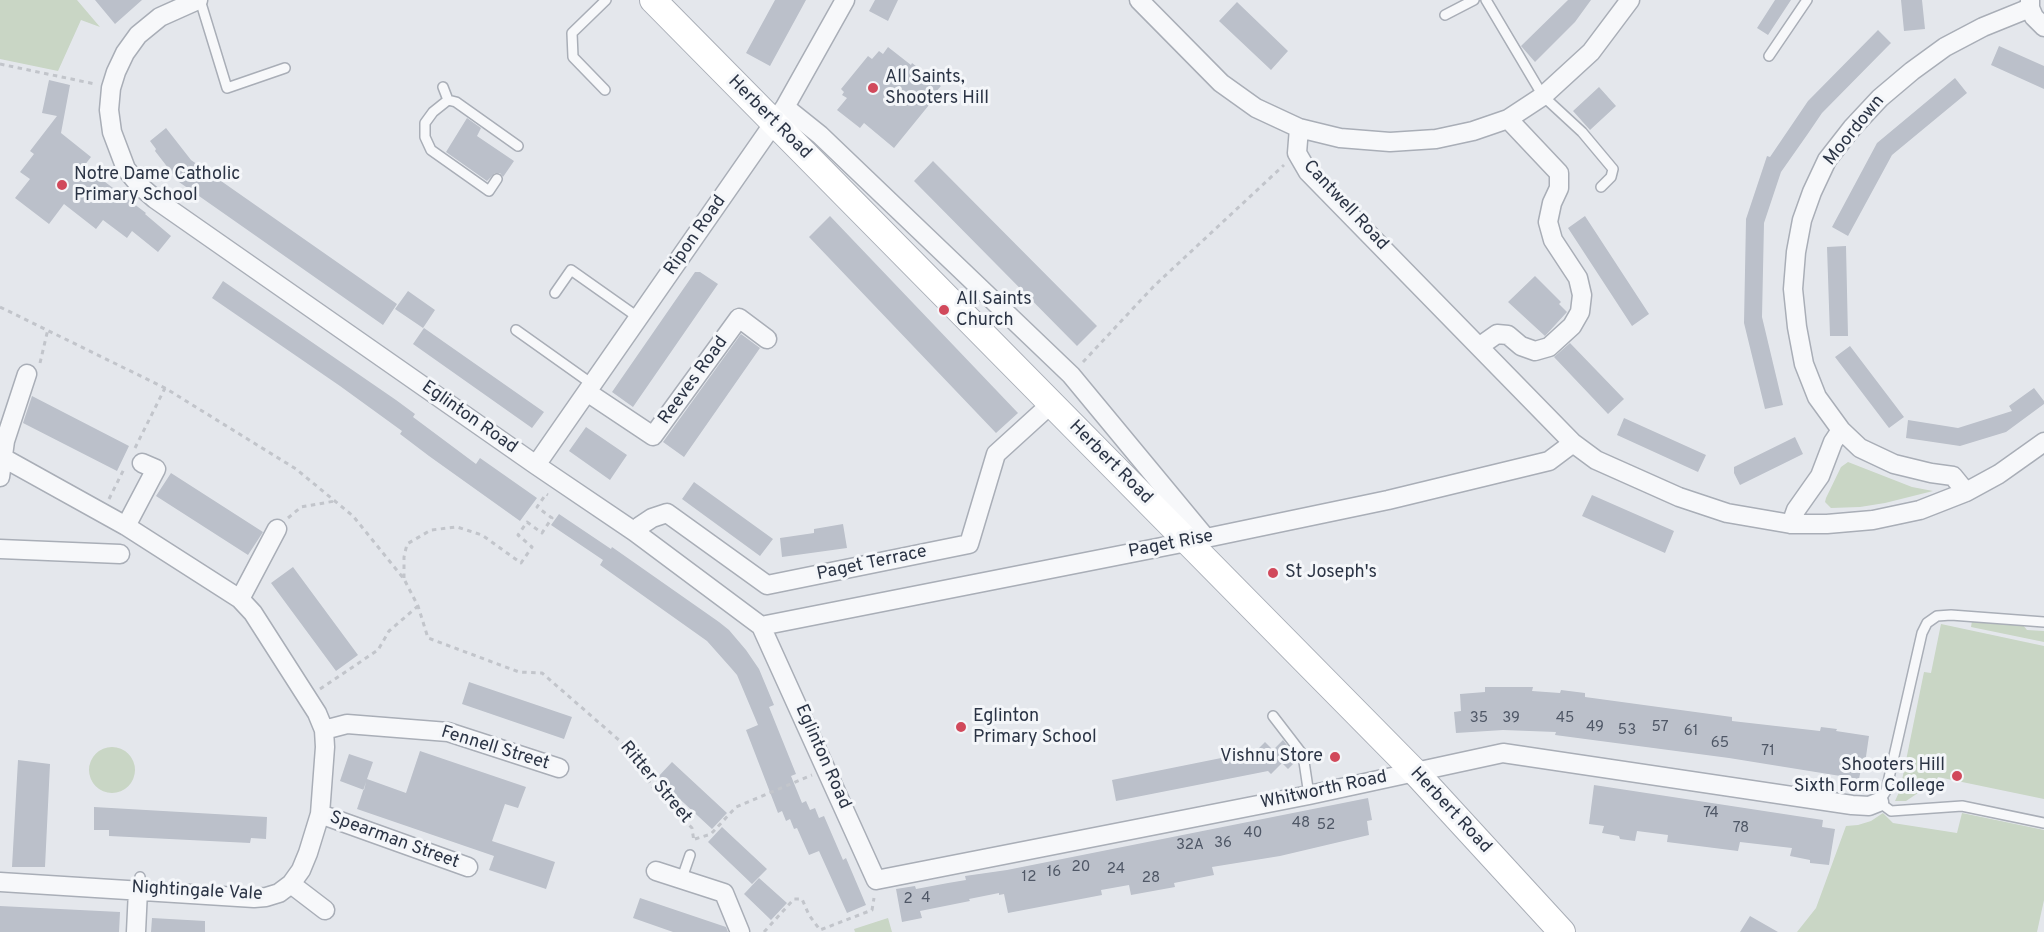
<!DOCTYPE html>
<style>
body{margin:0}
canvas{display:block;background:#e4e7ec}
</style>
<canvas width="2044" height="932"></canvas>
<script>
const context = document.querySelector('canvas').getContext('2d');
context.lineJoin = 'round';
function paint(path, color) { context.fillStyle = color; context.fill(path, 'evenodd'); }
const poly = rows => new Path2D(rows.map(r => 'M' + r).join(''));
function trace(path, color, width, dash) { context.strokeStyle = color; context.lineWidth = width; context.lineCap = dash ? 'butt' : 'round'; context.setLineDash(dash || []); context.stroke(path); }
function drawText(font, color, halo, rows, align = 'center') {
  context.font = font + ' Overpass,sans-serif'; context.lineWidth = 6; context.setLineDash([]); context.textBaseline = 'middle'; context.strokeStyle = halo; context.fillStyle = color; for (const [text, x, y, turn = 0] of rows) {
    context.save(); context.translate(x, y); context.rotate((+turn || 0) * Math.PI / 180); context.textAlign = isNaN(turn) ? turn : align; if (halo) context.strokeText(text, 0, 0); context.fillText(text, 0, 0); context.restore();
  }
}
paint(poly([
 [0,0,77,0,100,27,81,20,58,71,0,59],
 [1848,462,1912,487,1933,491,1885,503,1860,507,1831,508,1825,502,1826,498,1841,467],
 [1972,621,2022,624,2027,630,2044,631,2044,642,1971,627],
 [1941,624,2044,646,2044,799,1938,777,1936,781,1906,801,1895,801,1900,790,1924,672,1931,673],
 '89 770a23 23 0 1 1 46 0a23 23 0 1 1-46 0Z',
 [1883,813,1893,823,1957,833,1962,813,2044,830,2044,900,2037,932,1797,932,1816,908,1846,826,1858,825,1871,821],
 [888,918,892,932,855,932,854,929]
]), '#c9d6c5');
paint(poly([
 [95,0,142,0,115,24],
 [775,0,806,0,770,66,746,53],
 [875,0,898,0,888,21,869,11],
 [1568,0,1591,0,1575,22,1535,62,1521,46],
 [1775,0,1791,0,1768,35,1757,28],
 [1901,0,1922,0,1925,29,1904,31],
 [1237,2,1288,51,1271,70,1219,21],
 [1878,30,1891,43,1822,113,1807,135,1781,172,1764,223,1762,317,1783,405,1765,409,1744,323,1746,219,1767,156,1770,157,1808,101],
 [1999,46,2044,66,2044,89,1991,65],
 [888,47,911,65,912,63,941,86,926,103,929,105,894,148,864,123,860,128,837,110,847,98,842,95,844,92,841,89,868,56,872,59,879,51,883,54],
 [1955,78,1967,93,1892,155,1848,236,1832,227,1877,143],
 [49,80,70,85,61,133,91,157,84,166,146,213,145,214,171,236,158,252,132,231,127,238,103,220,96,229,64,204,49,224,15,198,30,179,20,172,34,154,30,151,57,116,42,113],
 [1599,87,1616,106,1590,130,1573,111],
 [467,118,481,128,477,136,514,161,503,177,500,173,495,173,487,181,446,152],
 [166,128,191,160,397,304,383,325,179,182,155,151,156,149,150,141],
 [933,161,1097,326,1077,346,914,181],
 [830,216,1018,413,996,433,809,237],
 [1585,216,1649,314,1632,326,1568,228],
 [1846,246,1848,336,1830,336,1827,247],
 [695,272,700,272,718,284,633,407,612,392],
 [1535,276,1561,302,1559,304,1567,312,1545,336,1508,302],
 [223,281,396,400,415,414,413,417,476,464,480,458,537,498,520,521,429,456,400,434,402,431,340,386,212,298],
 [408,291,435,310,423,328,395,309],
 [424,328,544,412,532,428,413,344],
 [741,334,760,348,684,457,663,442],
 [1570,343,1624,399,1608,414,1554,357],
 [1850,346,1904,417,1889,428,1835,357],
 [2034,388,2044,401,2044,404,2006,432,1960,446,1906,438,1908,420,1958,428,2012,411,2009,406],
 [32,396,129,446,117,471,23,423],
 [1624,418,1706,455,1698,472,1617,435],
 [586,427,627,455,610,480,569,451],
 [1795,437,1803,454,1740,485,1734,473,1734,467],
 [171,473,263,532,248,555,156,496],
 [694,482,773,539,760,556,682,499],
 [1592,495,1674,531,1665,553,1582,516],
 [559,514,611,549,612,547,719,622,729,630,746,650,759,669,774,705,769,707,796,774,791,776,802,803,806,801,810,810,815,808,819,818,824,816,843,860,846,858,866,905,847,913,819,851,809,855,797,828,794,829,790,819,786,821,782,811,778,813,746,730,758,725,737,675,731,668,707,641,600,565,603,560,551,525],
 [843,524,847,548,782,557,780,538,814,533,814,529],
 [293,567,358,655,336,671,271,583],
 [469,682,572,717,564,739,462,704],
 [1485,687,1533,687,1532,691,1560,693,1561,690,1585,693,1585,697,1732,717,1732,721,1820,731,1821,727,1837,729,1836,731,1869,736,1864,770,1861,769,1859,779,1729,758,1555,735,1556,732,1503,730,1456,733,1454,712,1461,711,1460,694,1485,692],
 [1283,740,1297,758,1297,760,1288,769,1282,763,1271,774,1268,771,1116,801,1112,780,1256,751,1265,742,1273,750],
 [420,751,526,787,518,808,505,804,492,841,555,862,546,889,489,870,494,856,357,809,366,782,364,790,340,781,349,754,373,762,367,779,406,793],
 [18,760,50,764,45,867,12,867],
 [672,762,727,813,712,829,657,778],
 [1594,785,1823,820,1822,827,1835,829,1829,865,1810,863,1810,860,1790,856,1792,848,1740,842,1738,851,1667,842,1668,835,1637,831,1635,841,1620,839,1619,836,1602,833,1604,826,1589,824],
 [1368,798,1372,820,1367,821,1369,835,1280,856,1212,867,1214,875,1174,883,1175,887,1131,895,1129,885,1101,890,1102,895,1008,913,1004,894,999,895,999,893,969,899,970,901,920,911,922,918,902,922,896,889,915,886,916,889,948,883,966,880,965,876,1007,870],
 [94,807,267,817,266,839,251,838,250,843,109,836,109,830,94,830],
 [722,827,767,869,752,884,708,842],
 [759,878,787,903,771,920,744,894],
 [640,898,726,927,728,932,673,932,633,918],
 [0,906,120,912,119,932,0,932],
 [1750,916,1778,932,1740,932],
 [152,918,205,921,205,932,151,932]
]), '#bbc0ca');
const lane = poly([
 [200,0,227,88,285,68],
 [1486,0,1543,96,1582,132,1613,169,1611,177,1601,187],
 [1445,15,1474,0],
 [1769,56,1807,0],
 [443,87,448,100,456,102,518,146],
 [605,90,573,57,572,33,606,0],
 [448,100,433,112,425,123,425,137,431,150,489,191,497,179],
 [555,293,571,270,639,318],
 [516,330,592,384],
 [2044,622,1951,615,1937,616,1927,623,1922,633,1886,791,1879,802,1891,811,1962,806,2044,823],
 [1273,716,1303,755,1309,795],
 [682,878,690,855],
 [138,890,140,877]
]);
const street = poly([
 [198,0,160,17,138,35,125,53,116,72,111,88,109,110,112,132,126,169,140,186,155,199,536,465,635,532,761,626,876,880,1309,795,1503,753,1852,805,1869,806,1879,802],
 [1139,0,1221,83,1256,108,1299,128,1340,138,1390,142,1436,139,1473,131,1508,119,1543,96,1591,52,1630,0],
 [2030,0,2030,8,2034,17,2044,27],
 [785,107,820,135,1071,375,1206,538],
 [1299,128,1297,153,1308,172,1573,443,1596,460,1679,497,1727,513,1791,524,1827,524,1873,520,1920,510,1966,492,1999,474,2044,442],
 [1480,346,1497,334,1508,335,1521,346,1535,351,1549,347,1572,326,1580,312,1582,295,1578,278,1553,240,1548,222,1552,203,1559,188,1559,173,1508,119],
 [587,392,653,436,739,318,767,339],
 [0,456,126,526,240,599,253,613,317,713,324,730,325,747,320,814,308,853,301,870,291,884,279,893,266,897,254,898,0,882],
 [536,465,785,107,845,0],
 [0,477,5,441,27,374],
 [1966,492,1953,476,1931,473,1894,464,1860,448,1841,430,1817,397,1804,364,1797,327,1793,289,1796,252,1802,220,1812,192,1827,160,1852,128,1880,98,1912,71,1945,47,1983,27,2030,8],
 [1791,524,1796,510,1820,476,1833,442,1841,430],
 [126,526,156,469,142,463],
 [635,532,640,526,652,518,667,513,767,585,969,544,996,454,1051,404],
 [0,549,120,554],
 [240,599,277,529],
 [761,626,1187,542,1388,500,1549,461,1573,443],
 [324,730,347,724,448,732,559,768],
 [320,814,468,867],
 [656,871,724,893,740,932],
 [291,884,325,910],
 [136,932,138,890]
]);
const secondary = poly([
 [653,0,1415,772,1562,932]
]);
trace(lane, '#a9aeb7', 12);
trace(street, '#a9aeb7', 21);
trace(secondary, '#a9aeb7', 28);
trace(poly([
 [0,64,95,84],
 [0,307,165,388,296,469,353,516,404,579,418,606,428,638,519,672,542,673,635,754,651,785,692,828,694,842],
 [1083,362,1154,286,1284,165],
 [40,363,48,329],
 [135,448,165,388],
 [109,499,125,467],
 [288,518,301,507,335,501],
 [404,578,404,557,407,544,431,530,457,527,482,535,521,563,532,547,518,535,527,522,542,533,552,518,537,507,546,494,548,495],
 [320,689,378,650,389,631,418,606],
 [695,839,711,834,736,807,812,775],
 [764,932,794,899,802,899,809,915,820,930,872,910,874,898]
]), '#c2c5cb', 3, [4.5, 4.5]);
trace(lane, '#f7f8fa', 9);
trace(street, '#f7f8fa', 18);
trace(secondary, '#fff', 26);
for (const [x, y, r, color] of [
 [873,88,6,"#d1495b"],
 [62,185,6,"#d1495b"],
 [944,310,6,"#d1495b"],
 [1273,573,6,"#d1495b"],
 [961,727,6,"#d1495b"],
 [1335,757,6,"#d1495b"],
 [1957,776,6,"#d1495b"]
]) { const dot = new Path2D(); dot.arc(x, y, r, 0, 2 * Math.PI); context.fillStyle = color; context.fill(dot); trace(dot, '#f4f6f9', 2); }
drawText('15px', '#4f5766', null, [
 ["35",1479,719],
 ["39",1511,719],
 ["45",1565,719],
 ["49",1595,728],
 ["57",1660,728],
 ["53",1627,731],
 ["61",1691,732],
 ["65",1720,744],
 ["71",1768,752],
 ["74",1711,814],
 ["48",1301,824],
 ["52",1326,826],
 ["78",1741,829],
 ["40",1253,834],
 ["36",1223,844],
 ["32A",1190,846],
 ["20",1081,868],
 ["24",1116,870],
 ["16",1054,873],
 ["12",1029,878],
 ["28",1151,879],
 ["4",926,899],
 ["2",908,900]
]);
drawText('18px', '#2b3445', '#f4f6f9', [
 ["All Saints,",885,78],
 ["Shooters Hill",885,99],
 ["Notre Dame Catholic",74,175],
 ["Primary School",74,196],
 ["All Saints",956,300],
 ["Church",956,321],
 ["St Joseph's",1285,573],
 ["Eglinton",973,717],
 ["Primary School",973,738],
 ["Vishnu Store",1323,757,"right"],
 ["Shooters Hill",1945,766,"right"],
 ["Sixth Form College",1945,787,"right"]
], 'left');
drawText('18px', '#2b3445', '#f4f6f9', [
 ["Herbert Road",769,118,45],
 ["Moordown",1855,131,-51],
 ["Cantwell Road",1345,206,47],
 ["Ripon Road",696,236,-55],
 ["Reeves Road",694,381,-54],
 ["Eglinton Road",469,418,35],
 ["Herbert Road",1110,463,45],
 ["Paget Rise",1171,545,-11],
 ["Paget Terrace",872,564,-12],
 ["Fennell Street",495,749,17],
 ["Eglinton Road",822,757,66],
 ["Ritter Street",655,783,50],
 ["Whitworth Road",1324,791,-12],
 ["Herbert Road",1450,811,47],
 ["Spearman Street",394,841,20],
 ["Nightingale Vale",197,892,3]
]);
</script>
